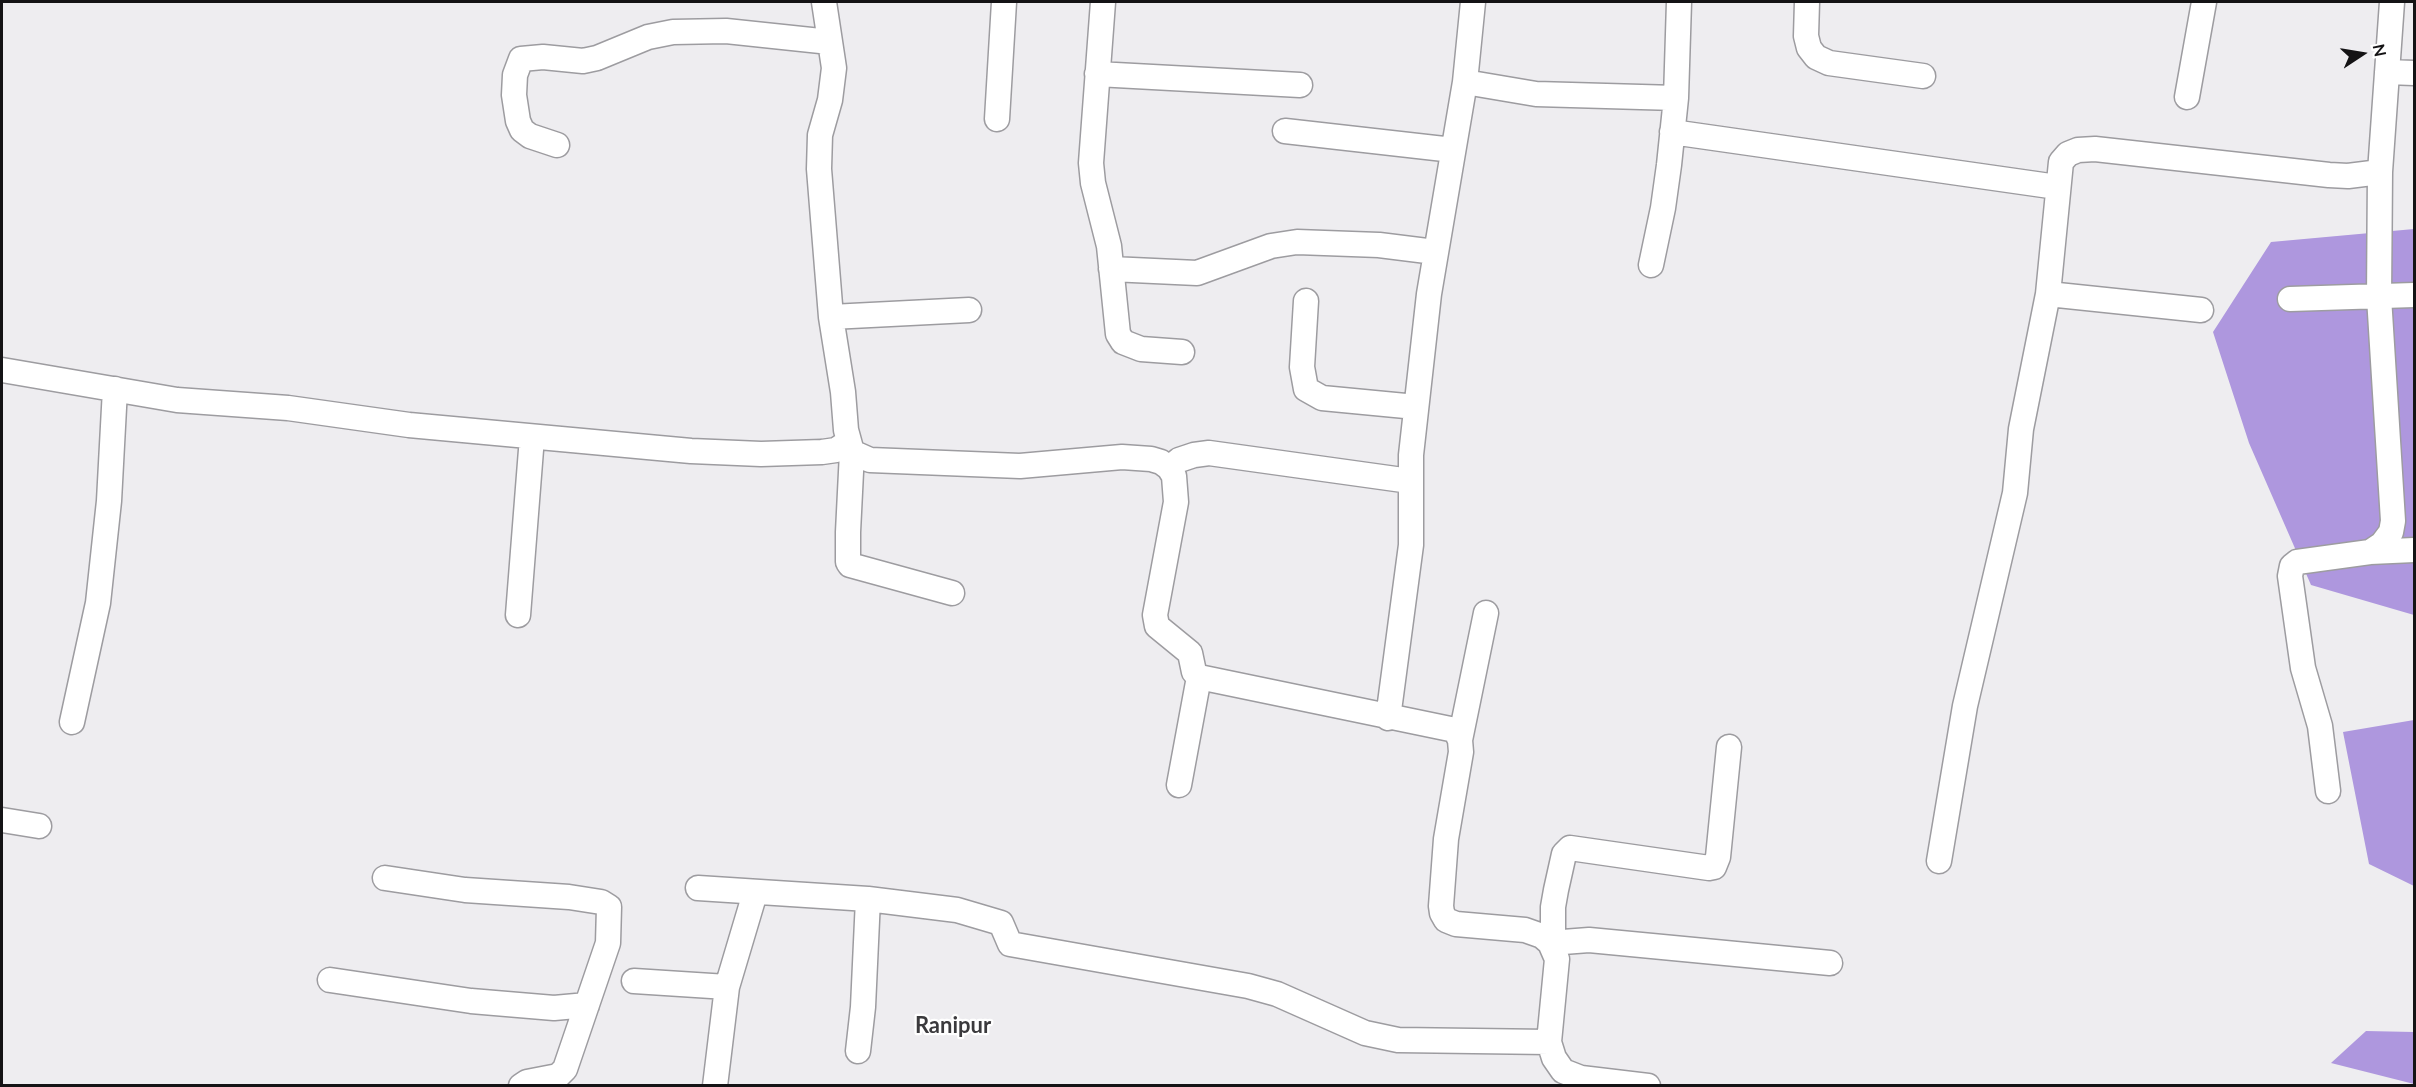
<!DOCTYPE html>
<style>
body{margin:0}
#map{position:relative;width:2416px;height:1087px;overflow:hidden;background:#eeedf0;font-family:Lato,sans-serif}
canvas{display:block}
.frame{position:absolute;inset:0;border:3px solid #141315;pointer-events:none}
.north{position:absolute;left:2332px;top:24px;width:60px;height:60px;-webkit-text-stroke:4px #fff;paint-order:stroke;rotate:78deg;font-size:16px;font-weight:700;line-height:24px;text-align:center;color:#141315}
.north::after{content:'';display:block;margin:auto;width:21px;height:27px;background:#141315;clip-path:polygon(50% 0,100% 100%,50% 72%,0 100%)}
</style>
<div id="map">
<canvas width="2416" height="1087"></canvas>
<div class="frame"></div>
<div class="north">N</div>
</div>
<script>
const context = document.querySelector('canvas').getContext('2d');
context.lineJoin = 'round';
function paint(path, color) { context.fillStyle = color; context.fill(path, 'evenodd'); }
const poly = rows => new Path2D(rows.map(r => 'M' + r).join(''));
function trace(path, color, width, dash) { context.strokeStyle = color; context.lineWidth = width; context.lineCap = dash ? 'butt' : 'round'; context.setLineDash(dash || []); context.stroke(path); }
function drawText(font, color, halo, rows, align = 'center') {
  context.font = font + ' Lato,sans-serif'; context.lineWidth = 4.5; context.setLineDash([]); context.textBaseline = 'middle'; context.strokeStyle = halo; context.fillStyle = color; for (const [text, x, y, turn = 0] of rows) {
    context.save(); context.translate(x, y); context.rotate((+turn || 0) * Math.PI / 180); context.textAlign = isNaN(turn) ? turn : align; if (halo) context.strokeText(text, 0, 0); context.fillText(text, 0, 0); context.restore();
  }
}
paint(poly([
 [2414,229,2414,615,2311,585,2249,443,2213,332,2271,242],
 [2414,720,2414,886,2369,864,2343,732],
 [2366,1031,2414,1032,2414,1084,2331,1063]
]), '#ae97de');
const minor = poly([
 [824,2,834,68,830,100,820,135,819,169,831,317,843,392,846,430,852,452,870,460,1020,466,1122,457,1151,459,1161,462,1169,468,1174,476,1176,502,1155,615,1157,626,1190,653,1194,672,1199,677,1455,730,1460,740,1461,752,1446,839,1441,906,1442,913,1446,920,1456,924,1525,930,1542,936,1550,943,1557,959,1549,1042,1554,1058,1563,1071,1581,1078,1648,1086],
 [1103,2,1091,163,1093,183,1109,246,1118,334,1123,342,1141,349,1182,352],
 [1807,2,1806,36,1809,48,1816,57,1829,63,1923,76],
 [2387,72,2414,73],
 [1097,74,1300,85],
 [1465,82,1536,94,1676,98],
 [2187,97,2204,2],
 [997,119,1004,2],
 [1285,131,1453,150],
 [1672,132,2057,187],
 [557,145,530,136,522,130,518,121,514,95,515,75,521,59,543,57,583,61,597,58,648,37,673,32,726,31,830,42],
 [1651,265,1663,208,1669,165,1676,98,1679,2],
 [1111,269,1197,273,1271,246,1297,242,1379,245,1435,252],
 [2048,294,2201,310],
 [2290,299,2414,295],
 [1306,301,1302,367,1306,389,1322,398,1416,407],
 [831,317,969,310],
 [2,370,177,400,288,408,409,425,691,451,761,454,822,452,836,450,848,442],
 [852,452,848,532,848,562,850,565,952,593],
 [1169,468,1179,460,1194,455,1209,453,1410,481],
 [2370,552,2414,550],
 [518,615,532,437],
 [1388,718,1411,545,1411,455,1429,294,1465,82,1473,2],
 [72,722,98,603,109,501,115,389],
 [1460,740,1486,613],
 [1179,785,1199,677],
 [2328,791,2320,726,2303,668,2290,576,2292,566,2297,562,2370,552,2382,544,2391,532,2393,521,2379,297,2380,172,2392,2],
 [2,820,39,826],
 [1939,861,1965,706,2015,493,2021,429,2048,294,2061,162,2068,154,2078,150,2095,149,2329,175,2348,176,2380,172],
 [385,878,465,890,569,897,601,902,609,907,608,943,565,1069,558,1076,527,1082,521,1086],
 [698,888,868,899,957,910,1001,923,1010,944,1248,986,1277,994,1365,1033,1398,1040,1549,1042],
 [1553,942,1553,907,1556,890,1564,854,1570,848,1709,868,1714,867,1718,857,1729,747],
 [1550,943,1589,940,1830,963],
 [330,980,471,1001,554,1008,587,1005],
 [634,981,727,987],
 [858,1051,863,1007,868,899],
 [715,1086,727,987,755,893]
]);
trace(minor, '#9d9ca0', 27);
trace(minor, '#fff', 24);
drawText('bold 22px', '#3b3a3d', '#fff', [
 ["Ranipur",953,1026]
]);
</script>
